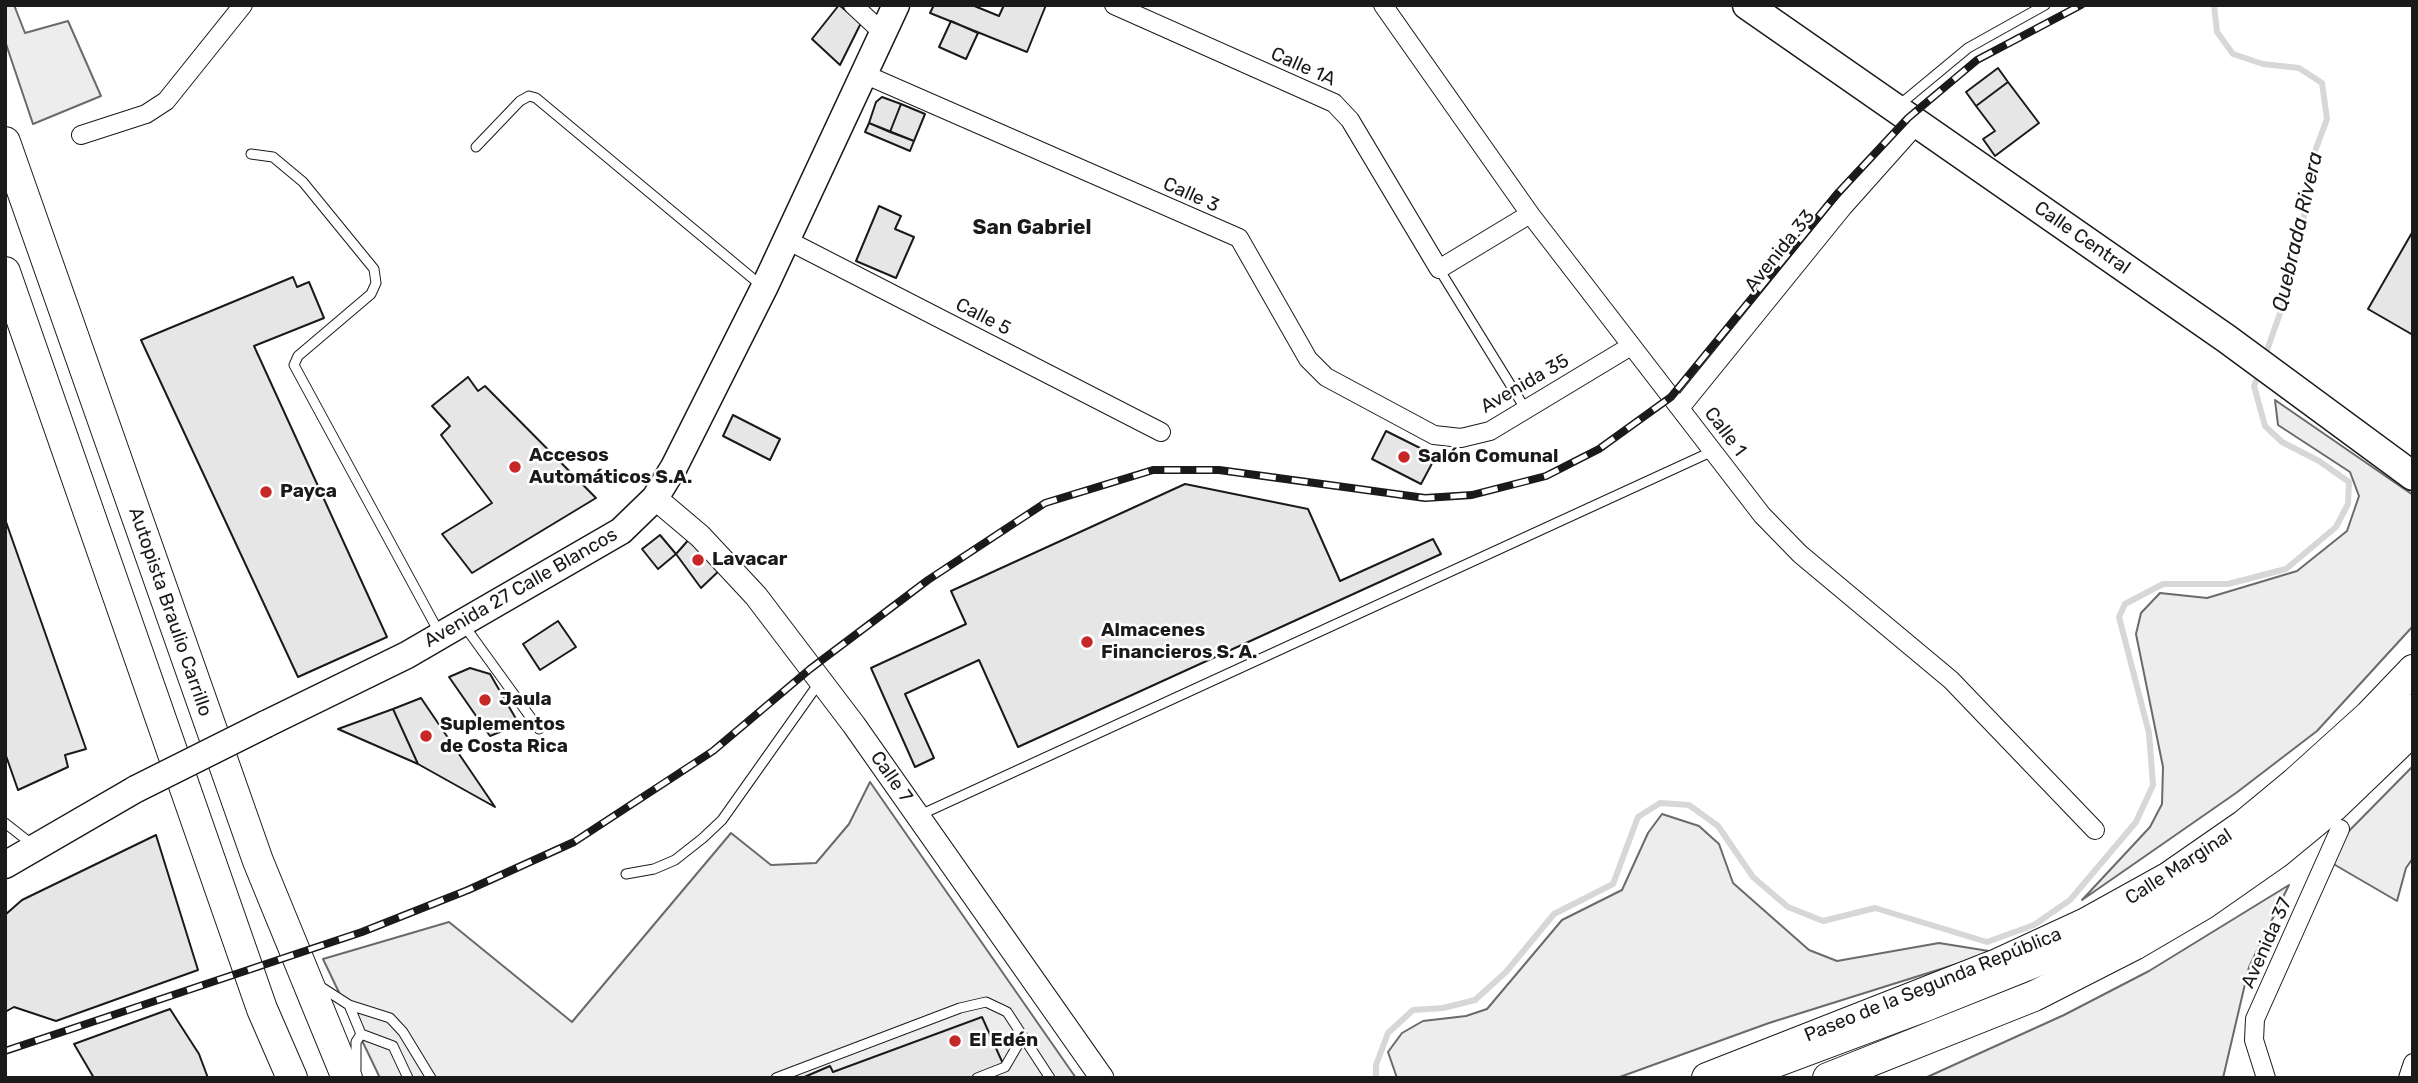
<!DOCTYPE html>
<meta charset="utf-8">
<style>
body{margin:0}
#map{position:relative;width:2418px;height:1083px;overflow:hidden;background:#fff;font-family:Rubik,sans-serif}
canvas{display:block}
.frame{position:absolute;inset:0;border:7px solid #1a1a1a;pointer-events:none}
</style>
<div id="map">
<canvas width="2418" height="1083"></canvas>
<div class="frame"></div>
</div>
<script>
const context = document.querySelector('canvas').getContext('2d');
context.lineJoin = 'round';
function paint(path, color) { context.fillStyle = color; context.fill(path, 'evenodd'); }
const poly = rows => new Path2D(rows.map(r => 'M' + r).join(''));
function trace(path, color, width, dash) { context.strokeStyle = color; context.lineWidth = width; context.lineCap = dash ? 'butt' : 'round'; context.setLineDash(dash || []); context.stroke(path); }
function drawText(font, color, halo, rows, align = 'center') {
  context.font = font + ' Rubik,sans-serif'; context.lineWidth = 5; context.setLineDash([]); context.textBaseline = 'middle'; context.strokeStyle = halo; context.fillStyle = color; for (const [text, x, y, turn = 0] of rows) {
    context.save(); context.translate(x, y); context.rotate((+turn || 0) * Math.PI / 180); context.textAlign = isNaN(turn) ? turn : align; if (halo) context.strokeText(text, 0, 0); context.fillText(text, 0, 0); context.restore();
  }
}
const green = poly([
 [5,5,14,5,25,33,68,21,101,96,33,124,5,41,5,5],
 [2275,400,2413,495,2413,626,2317,731,2236,793,2082,900,2150,827,2162,804,2163,767,2136,634,2141,613,2160,593,2207,598,2297,571,2347,531,2359,496,2350,472,2278,425,2275,400],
 [2413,766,2413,858,2406,868,2397,901,2330,862,2344,836,2413,766],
 [870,782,1076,1078,380,1078,323,959,449,922,572,1022,731,833,771,865,816,863,849,824,870,782],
 [1662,814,1699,826,1719,844,1733,883,1809,950,1837,961,1939,943,1995,952,1769,1023,1617,1078,1397,1078,1388,1052,1402,1033,1423,1021,1466,1016,1487,1009,1562,920,1622,890,1648,833,1662,814],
 [2289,885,2249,967,2223,1078,1925,1078,2064,1015,2149,971,2289,885]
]);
paint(green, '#ededed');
trace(green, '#6a6a6a', 2);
trace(poly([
 [2214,5,2217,32,2233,54,2263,64,2299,68,2322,83,2327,119,2311,162,2303,223,2284,302,2265,356],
 [1376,1078,1376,1065,1388,1033,1413,1010,1443,1008,1475,1000,1506,972,1554,914,1613,884,1638,817,1660,803,1689,805,1718,826,1753,877,1788,907,1823,921,1875,908,1987,942,2034,925,2070,900,2136,822,2153,785,2149,733,2119,617,2125,604,2163,584,2228,584,2286,569,2336,527,2348,504,2349,482,2319,461,2282,442,2265,426,2254,386,2259,373]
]), '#d7d7d7', 6);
const building = poly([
 [839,5,861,23,840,65,812,39,839,5],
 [934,5,972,5,999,16,1004,5,1046,5,1027,52,930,13,934,5],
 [951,21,978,33,966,59,939,47,951,21],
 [1998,68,2008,82,1976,106,1966,92,1998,68],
 [2008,82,2039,123,1995,156,1983,139,1995,131,1976,106,2008,82],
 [882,97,901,104,890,132,869,123,876,102,882,97],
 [901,104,925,114,914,141,890,132,901,104],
 [869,123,914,141,910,151,865,132,869,123],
 [879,206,901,216,895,229,914,237,896,278,856,261,879,206],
 [2413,231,2413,335,2368,309,2413,231],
 [293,277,297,287,309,282,324,318,254,346,387,637,298,677,141,340,293,277],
 [468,377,478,391,485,386,596,498,472,573,442,534,492,503,441,435,450,426,432,406,468,377],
 [733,415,780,439,770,460,723,436,733,415],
 [1386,431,1436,456,1421,484,1372,459,1386,431],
 [1185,484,1308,509,1340,581,1433,539,1441,554,1018,747,979,660,905,694,934,758,915,767,871,668,966,624,951,591,1185,484],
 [5,519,86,749,65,755,68,767,18,790,5,753,5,519],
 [660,535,676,554,658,569,642,549,660,535],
 [691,537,723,567,701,588,676,554,691,537],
 [558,621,576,647,540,670,523,644,558,621],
 [470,668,490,674,519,724,490,736,449,677,470,668],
 [421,698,495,807,418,764,393,709,421,698],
 [393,709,418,764,338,729,393,709],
 [156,835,198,970,56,1021,14,1007,5,1012,5,915,22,900,156,835],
 [170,1009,199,1054,208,1078,94,1078,74,1044,170,1009],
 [982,1017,1004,1066,975,1078,802,1078,830,1066,833,1072,982,1017]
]);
paint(building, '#e6e6e6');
trace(building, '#1a1a1a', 2);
const service = poly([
 [1898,106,1968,48,2045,5],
 [476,147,520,101,529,96,536,98,763,287],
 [251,154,273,157,303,182,374,269,376,283,371,294,298,356,294,365,440,634],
 [1439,269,1526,410],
 [463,624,539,729],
 [920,815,1713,451],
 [5,823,33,845],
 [626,874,654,869,675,860,703,838,722,820,819,683],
 [321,987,349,1005,390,1018,403,1032,431,1078],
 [349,1005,361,1034,393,1046,408,1078],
 [356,1069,356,1042,361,1034],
 [776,1078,960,1008,986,1002,1007,1012,1050,1078],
 [977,1078,1005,1067,1023,1036]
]);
const minor = poly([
 [853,5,883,33],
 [1114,5,1334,103,1350,120,1439,269,1530,214],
 [1383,5,1530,214,1762,515,1800,554,1951,680,2095,830],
 [864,74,1239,238,1308,359,1326,377,1434,435,1461,438,1490,431,1631,346],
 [81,135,146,114,166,101,243,5],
 [787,240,1161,432],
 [1680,408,1843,207,1917,124],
 [1750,1078,1932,1010,2069,955,2123,928,2184,893,2245,849,2348,765,2413,703],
 [2266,1078,2254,1040,2255,1019,2340,829],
 [2408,1078,2413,1063]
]);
const tertiary = poly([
 [655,498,700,536,756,596,854,725,1102,1078]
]);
const secondary = poly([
 [266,724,407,655,462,623,621,531,655,498,674,467,764,288,896,5],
 [5,865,136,789]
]);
const primary = poly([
 [1747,5,2227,339,2413,476]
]);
const trunk = poly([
 [5,142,258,861,347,1078],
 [5,272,262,1009,292,1078],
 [1707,1078,1995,965,2086,923,2169,877,2244,825,2296,782,2369,716,2413,670],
 [1828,1078,2034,996,2134,945,2204,904,2277,853,2334,806,2413,730]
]);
trace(service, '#1a1a1a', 11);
trace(minor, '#1a1a1a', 20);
trace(tertiary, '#1a1a1a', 25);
trace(secondary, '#1a1a1a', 29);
trace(primary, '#1a1a1a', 31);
trace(trunk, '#1a1a1a', 32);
trace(service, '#fff', 9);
trace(minor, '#fff', 18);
trace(tertiary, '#fff', 23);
trace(secondary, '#fff', 26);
trace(primary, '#fff', 28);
trace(trunk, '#fff', 30);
const rail = poly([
 [5,1051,362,932,468,890,574,842,713,751,810,669,928,580,1045,503,1153,470,1219,470,1425,498,1472,495,1546,476,1599,449,1671,397,1837,194,1908,118,1977,60,2081,5]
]);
trace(rail, '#1a1a1a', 8);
trace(rail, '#fff', 5, [16]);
const secondaryBridge = poly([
 [136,789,266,724]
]);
trace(secondaryBridge, '#1a1a1a', 29, []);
trace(secondaryBridge, '#fff', 26);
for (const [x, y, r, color] of [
 [1404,457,7,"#c62828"],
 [515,467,7,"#c62828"],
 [266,492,7,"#c62828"],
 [698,560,7,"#c62828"],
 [1087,642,7,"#c62828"],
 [485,700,7,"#c62828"],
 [426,736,7,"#c62828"],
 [955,1041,7,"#c62828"]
]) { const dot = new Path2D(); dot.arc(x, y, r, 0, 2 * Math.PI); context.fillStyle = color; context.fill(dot); trace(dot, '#fff', 2.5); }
drawText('19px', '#1a1a1a', '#fff', [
 ["Calle 1A",1303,67,24],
 ["Calle 3",1191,195,24],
 ["Calle Central",2082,238,35],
 ["Avenida 33",1780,251,-51],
 ["Calle 5",983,317,27],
 ["Avenida 35",1525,384,-30],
 ["Calle 1",1725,432,53],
 ["Avenida 27 Calle Blancos",521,588,-30],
 ["Autopista Braulio Carrillo",170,612,71],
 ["Calle 7",891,777,55],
 ["Calle Marginal",2179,867,-33],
 ["Avenida 37",2267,943,-66],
 ["Paseo de la Segunda República",1933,985,-22]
]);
drawText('bold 19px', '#1a1a1a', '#fff', [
 ["Accesos",529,456],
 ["Automáticos S.A.",529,478],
 ["Salón Comunal",1418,457],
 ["Payca",280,492],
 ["Lavacar",712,560],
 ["Almacenes",1101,631],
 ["Financieros S. A.",1101,653],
 ["Jaula",499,700],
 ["Suplementos",440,725],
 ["de Costa Rica",440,747],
 ["El Edén",969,1041]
], 'left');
drawText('bold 21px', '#1a1a1a', '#fff', [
 ["San Gabriel",1032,228]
]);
drawText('italic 21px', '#1a1a1a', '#fff', [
 ["Quebrada Rivera",2298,232,-77]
]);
</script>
